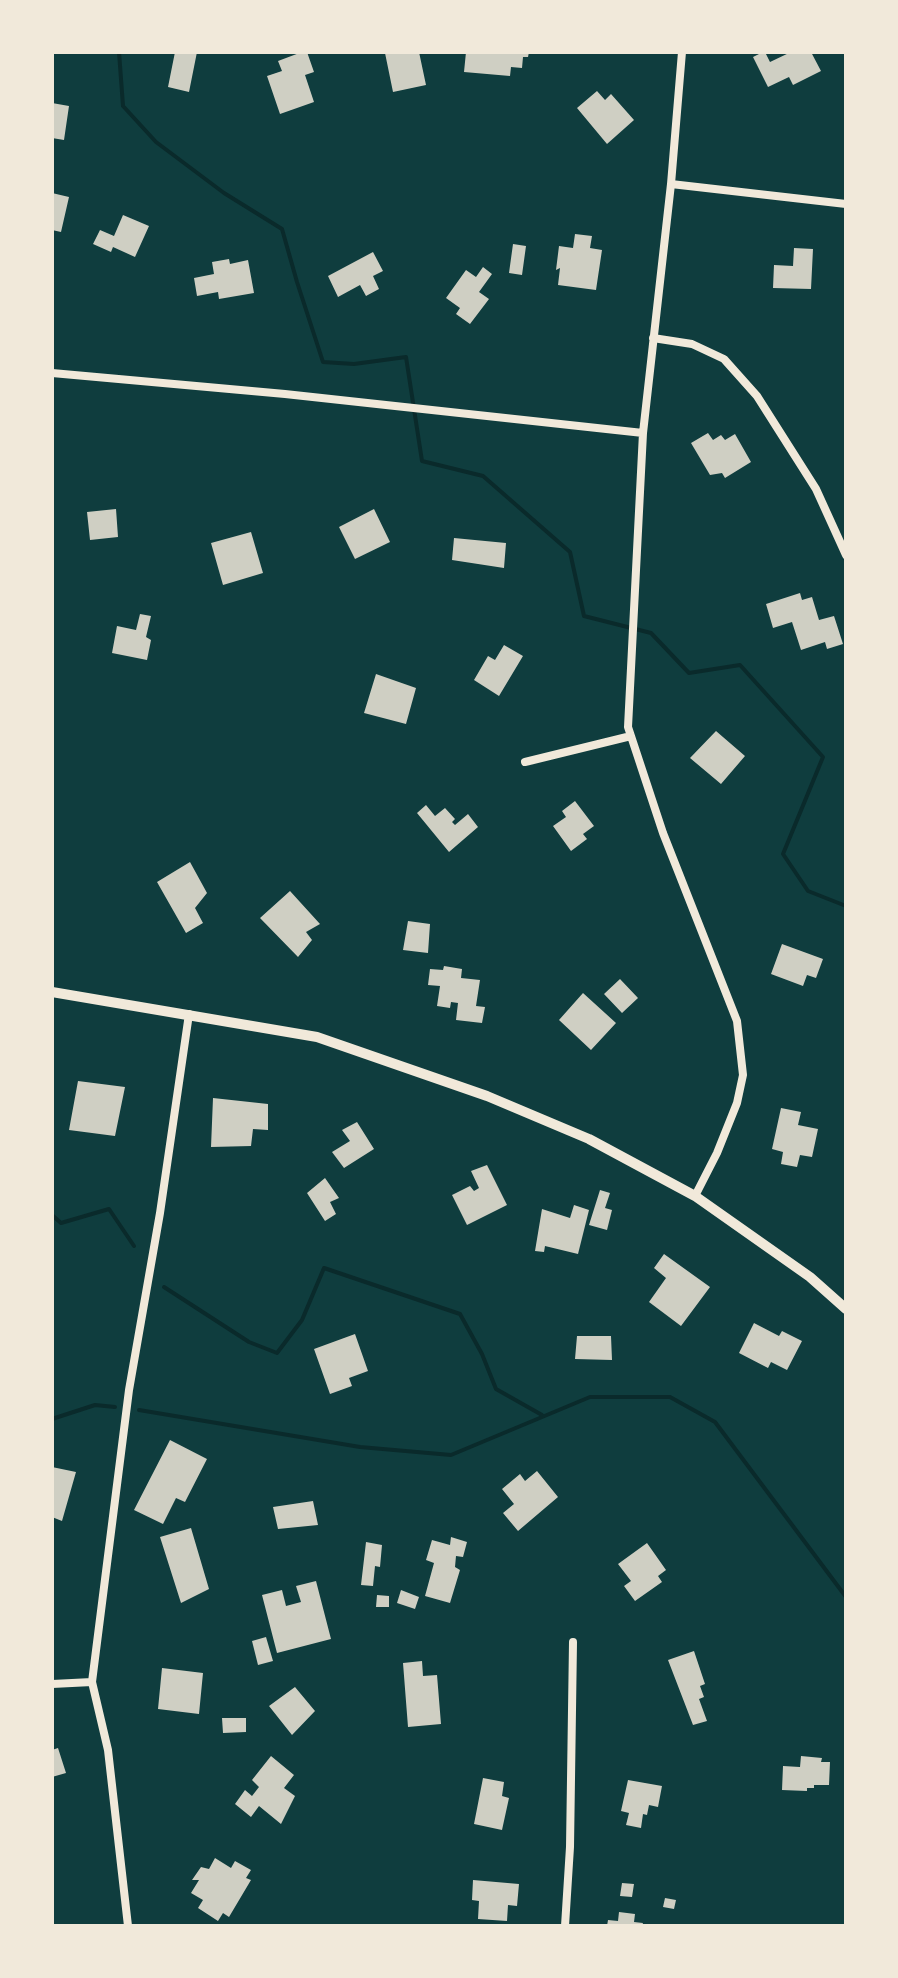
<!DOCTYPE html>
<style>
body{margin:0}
#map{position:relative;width:898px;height:1978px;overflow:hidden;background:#0f3d3e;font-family:"Libre Baskerville",serif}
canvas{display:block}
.frame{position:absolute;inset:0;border:54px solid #f1e9da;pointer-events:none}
</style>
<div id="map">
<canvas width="898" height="1978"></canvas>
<div class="frame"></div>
</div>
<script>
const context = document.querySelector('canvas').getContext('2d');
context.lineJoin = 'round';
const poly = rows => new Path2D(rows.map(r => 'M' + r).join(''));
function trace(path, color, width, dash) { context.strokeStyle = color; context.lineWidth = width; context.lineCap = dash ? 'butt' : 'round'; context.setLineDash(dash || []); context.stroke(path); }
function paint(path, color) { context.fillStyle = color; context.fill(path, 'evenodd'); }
trace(poly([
 [119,52,123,106,156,142,224,193,282,229,297,282,323,362,354,364,406,357,422,461,483,476,570,552,584,616,651,633,689,673,740,665,823,757,783,854,808,891,846,906],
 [52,1215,61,1223,109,1209,134,1246],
 [164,1287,249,1342,277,1353,302,1320,324,1268,460,1314,482,1354,496,1389,542,1415],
 [139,1410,360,1447,451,1455,590,1397,670,1397,715,1422,846,1597],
 [52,1419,95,1405,115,1407]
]), '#0a2a2b', 4);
paint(poly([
 [175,52,197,52,189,92,168,87],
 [302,52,307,52,314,72,305,75,314,102,280,114,267,76,282,71,278,61],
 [390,52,419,52,426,85,393,92,385,53],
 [466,52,529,52,528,57,523,57,522,68,511,67,510,76,464,72],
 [763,52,765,52,770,62,791,52,811,52,821,71,793,85,789,77,768,87,753,57],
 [597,91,605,100,611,94,634,120,607,144,577,108],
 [52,103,69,106,64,140,52,138],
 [52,193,69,197,61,232,52,230],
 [123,215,149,226,135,257,113,247,111,252,93,244,100,230,114,236],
 [575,234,592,236,590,248,602,250,596,290,558,285,560,268,556,270,559,246,573,248],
 [513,244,526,246,522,275,509,273],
 [794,248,813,249,811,289,773,288,774,265,793,266],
 [373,252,383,271,373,276,379,289,366,296,360,285,338,297,328,276],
 [229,259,230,264,248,260,254,293,219,299,218,292,197,296,194,278,214,274,212,262],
 [483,267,492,274,479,292,489,299,470,324,456,314,460,308,446,298,466,270,476,277],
 [708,433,713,440,721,435,725,440,735,434,751,462,725,478,722,473,710,475,691,443],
 [116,509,118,537,90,540,87,512],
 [374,509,390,542,355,559,339,527],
 [251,532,263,573,223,585,211,543],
 [454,538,506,543,504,568,452,560],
 [800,593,802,600,812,597,819,620,834,616,843,644,827,649,825,642,801,650,792,622,773,628,766,604],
 [140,614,151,616,146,637,151,640,147,660,112,653,117,626,136,630],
 [504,645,523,656,499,696,474,680,488,656,495,660],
 [376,674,416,688,406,724,364,713],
 [716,731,745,756,721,784,690,758],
 [575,801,594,826,583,834,587,839,571,851,553,826,566,817,562,811],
 [426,805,435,816,445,808,455,819,452,822,455,825,468,814,478,827,449,852,417,813],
 [190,862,207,893,195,908,203,923,186,933,157,882],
 [290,891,320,924,306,932,312,940,298,957,260,918],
 [408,921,430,924,428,953,403,950],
 [782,944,823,959,816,978,807,975,803,986,771,974],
 [444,966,462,969,461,978,480,980,476,1006,485,1007,482,1023,456,1020,458,1003,451,1002,450,1008,437,1006,440,986,428,985,430,969,443,970],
 [620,979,638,998,622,1013,604,994],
 [583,993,616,1023,591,1050,559,1020],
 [78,1081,125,1087,115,1136,69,1130],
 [213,1098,268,1104,268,1130,253,1129,251,1146,211,1147],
 [781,1108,801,1112,798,1125,818,1129,812,1157,800,1155,797,1167,781,1164,783,1152,772,1149],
 [357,1122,374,1149,344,1168,332,1152,350,1141,342,1130],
 [487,1165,507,1205,467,1225,452,1195,470,1186,474,1191,479,1188,471,1171],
 [325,1178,339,1198,330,1202,336,1214,325,1221,307,1193],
 [600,1190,610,1193,605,1208,612,1210,607,1230,589,1225],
 [574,1205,589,1210,578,1254,545,1246,544,1252,535,1251,542,1209,570,1218],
 [664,1254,710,1287,681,1326,649,1302,666,1278,654,1268],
 [754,1323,779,1336,782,1331,802,1341,787,1370,771,1362,768,1368,739,1353],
 [355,1334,368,1371,349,1378,352,1386,330,1394,314,1349],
 [577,1336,611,1336,612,1360,575,1359],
 [170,1440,207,1459,185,1502,176,1498,163,1524,134,1510],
 [52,1467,76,1472,62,1521,52,1517],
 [537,1471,558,1497,518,1531,503,1513,514,1504,502,1489,520,1474,525,1481],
 [313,1501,318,1525,278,1529,273,1507],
 [191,1528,209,1589,181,1603,160,1537],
 [451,1537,467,1542,463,1557,456,1556,455,1567,460,1570,450,1603,425,1596,434,1563,426,1560,432,1540,450,1545],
 [366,1542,382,1545,380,1567,375,1566,373,1586,361,1585],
 [647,1543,666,1570,658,1576,662,1582,635,1601,624,1586,631,1581,618,1564],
 [316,1581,331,1639,277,1653,262,1595,282,1590,286,1606,301,1602,296,1586],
 [401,1590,419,1597,415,1609,397,1603],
 [377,1595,389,1596,389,1607,376,1607],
 [266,1637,273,1661,258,1665,252,1641],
 [694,1651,705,1684,700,1686,704,1697,699,1699,707,1721,693,1725,668,1660],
 [422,1661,423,1676,437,1675,441,1724,408,1727,403,1663],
 [162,1668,203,1673,199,1714,158,1709],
 [295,1687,315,1711,292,1735,269,1706],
 [222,1718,246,1718,246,1732,223,1733],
 [58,1748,66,1773,52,1777,52,1750],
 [271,1756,294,1775,284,1788,295,1796,281,1824,259,1806,251,1817,235,1804,245,1790,252,1796,259,1787,252,1780],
 [801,1756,822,1758,821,1762,830,1762,829,1785,814,1785,814,1788,807,1788,807,1791,782,1790,783,1766,800,1767],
 [483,1778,504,1782,502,1796,509,1798,502,1830,474,1824],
 [628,1780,662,1786,658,1807,649,1805,647,1815,643,1814,641,1828,626,1825,629,1813,621,1811],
 [215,1858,231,1868,235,1861,251,1870,246,1878,251,1880,229,1917,223,1913,218,1921,198,1908,203,1900,191,1893,199,1880,192,1880,201,1867,209,1869],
 [473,1880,519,1884,517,1906,508,1905,507,1921,478,1919,479,1901,472,1900],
 [622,1883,634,1884,632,1897,620,1896],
 [665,1898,676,1900,674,1909,663,1907],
 [619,1912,635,1914,634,1922,643,1923,642,1926,607,1926,608,1920,618,1921]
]), '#cfcfc3');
trace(poly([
 [682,52,671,184,643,433,628,727,663,833,737,1021,743,1075,737,1103,717,1153,695,1196],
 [671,184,846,204],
 [653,338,692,344,724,359,757,396,816,489,846,555],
 [52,373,285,394,643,433],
 [525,762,631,736],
 [52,1684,92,1682],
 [128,1926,108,1750,92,1682,129,1390,160,1213,189,1014],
 [565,1926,570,1847,573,1642]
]), '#f1e9da', 8);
trace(poly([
 [52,992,317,1037,487,1096,589,1139,695,1196,810,1277,846,1309]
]), '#f1e9da', 10);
</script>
